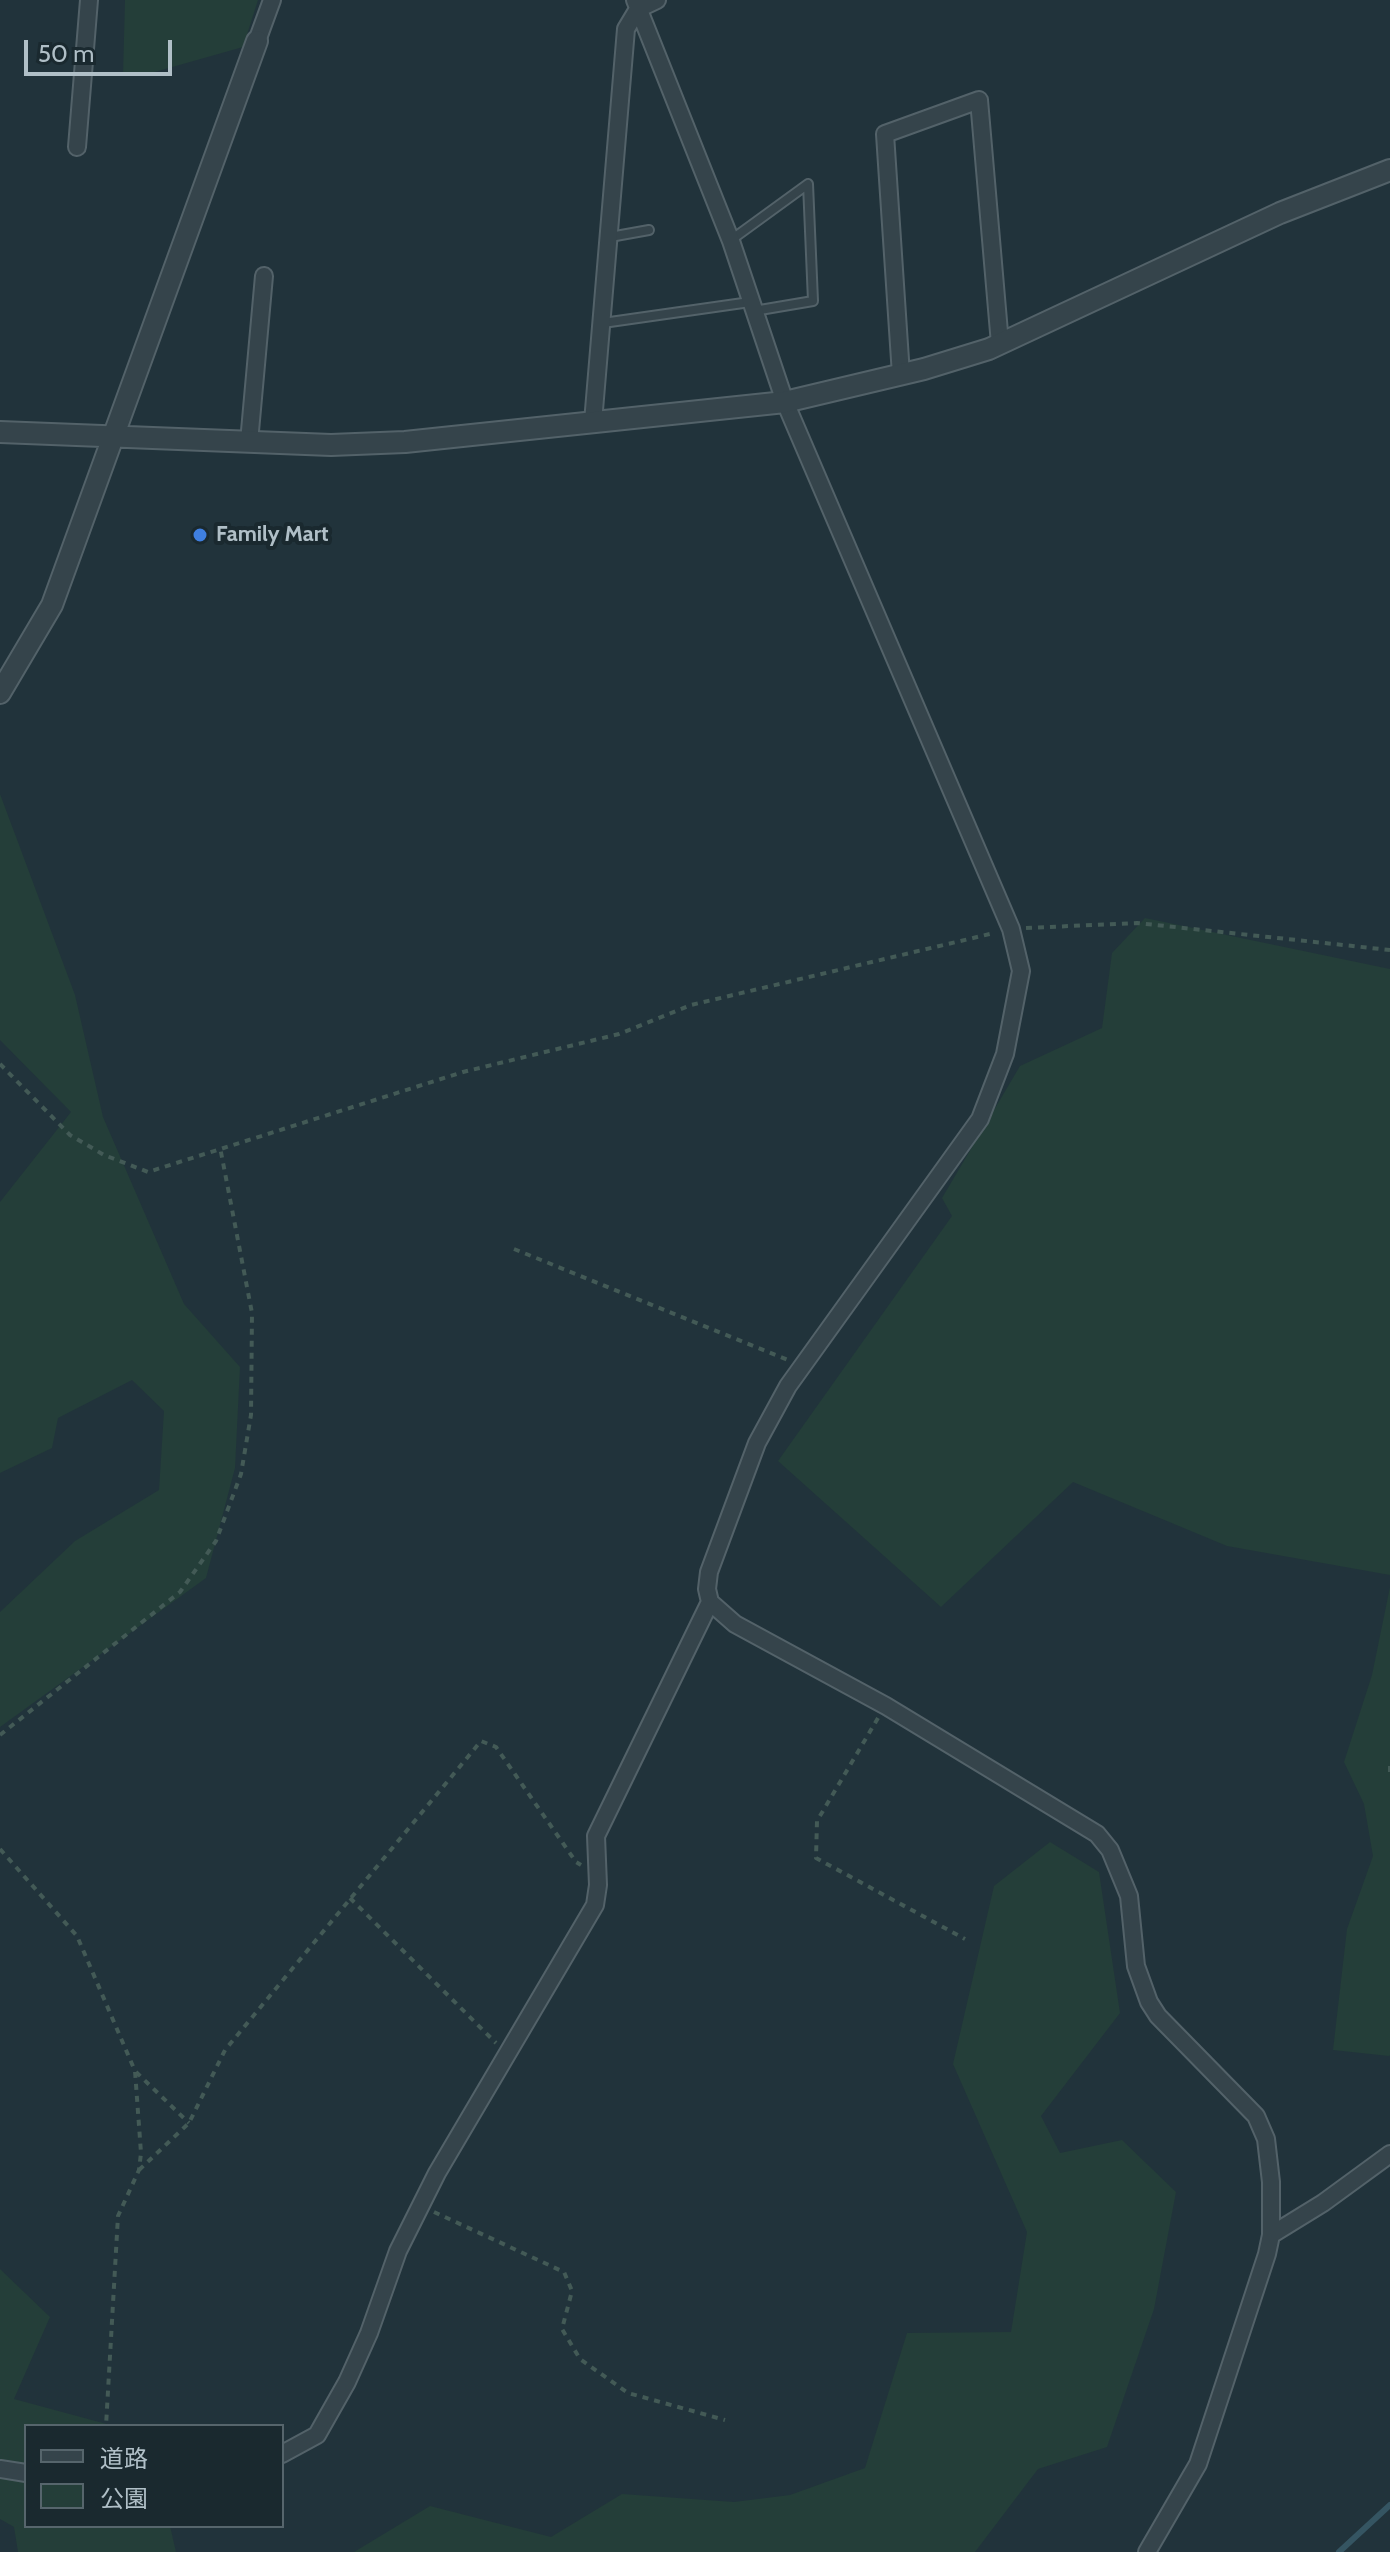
<!DOCTYPE html>
<meta charset="utf-8">
<style>
body{margin:0}
#map{position:relative;width:1390px;height:2552px;overflow:hidden;background:#21333b;font-family:Cabin,"Noto Sans JP",sans-serif}
canvas{display:block}
.legend{position:absolute;left:24px;top:2424px;width:260px;height:104px;box-sizing:border-box;background:#1a292f;border:2px solid #56656c;margin:0;padding:10px 14px;list-style:none;font-size:24px;color:#b0bfc7}
.legend li{display:flex;align-items:center;gap:16px;height:40px}
.legend b{width:40px;border:2px solid #56656c}
.scale{position:absolute;left:24px;top:40px;width:148px;height:36px;box-sizing:border-box;border:4px solid #b0bfc7;border-top:0;padding-left:10px;font-size:24px;line-height:28px;white-space:nowrap;color:#b0bfc7;-webkit-text-stroke:6px #1a292f;paint-order:stroke}
</style>
<div id="map">
<canvas width="1390" height="2552"></canvas>
<ul class="legend">
<li><b style="height:10px;background:#35444b"></b>道路</li>
<li><b style="height:22px;background:#243e39"></b>公園</li>
</ul>
<div class="scale">50 m</div>
</div>
<script>
const context = document.querySelector('canvas').getContext('2d');
context.lineJoin = 'round';
function paint(path, color) { context.fillStyle = color; context.fill(path, 'evenodd'); }
const poly = rows => new Path2D(rows.map(r => 'M' + r).join(''));
function trace(path, color, width, dash) { context.strokeStyle = color; context.lineWidth = width; context.lineCap = dash ? 'butt' : 'round'; context.setLineDash(dash || []); context.stroke(path); }
function drawText(font, color, halo, rows, align = 'center') {
  context.font = font + ' Cabin,sans-serif'; context.lineWidth = 8; context.setLineDash([]); context.textBaseline = 'middle'; context.strokeStyle = halo; context.fillStyle = color; for (const [text, x, y, turn = 0] of rows) {
    context.save(); context.translate(x, y); context.rotate((+turn || 0) * Math.PI / 180); context.textAlign = isNaN(turn) ? turn : align; if (halo) context.strokeText(text, 0, 0); context.fillText(text, 0, 0); context.restore();
  }
}
paint(poly([
 [125,0,258,0,243,47,144,75,123,75],
 [0,794,75,995,103,1117,184,1304,240,1367,235,1468,206,1578,0,1727,0,1612,75,1541,159,1490,164,1411,132,1380,58,1418,52,1448,0,1473,0,1202,71,1112,0,1040],
 [1145,918,1390,969,1390,1575,1227,1546,1073,1482,941,1607,778,1461,952,1216,942,1198,1020,1066,1102,1028,1112,953],
 [1390,1587,1390,2055,1389,2056,1333,2050,1347,1929,1373,1856,1364,1804,1344,1762,1372,1675],
 [1050,1842,1099,1872,1120,2013,1041,2116,1060,2153,1122,2140,1176,2192,1154,2309,1107,2447,1038,2469,975,2552,354,2552,430,2506,551,2537,622,2494,734,2502,790,2495,865,2468,907,2333,1011,2332,1027,2232,953,2064,994,1886],
 [0,2269,50,2317,14,2399,114,2426,26,2426,26,2526,170,2526,176,2552,18,2552,14,2527,0,2519]
]), '#243e39');
trace(poly([
 [1339,2552,1390,2505]
]), '#355562', 6);
const service = poly([
 [610,237,649,230],
 [731,240,808,184,813,301,754,311],
 [603,323,750,302]
]);
const minor = poly([
 [635,0,731,241,785,402,1011,929,1021,971,1005,1054,980,1119,788,1386,757,1443,709,1572,707,1589,710,1602,735,1624,886,1706,1097,1834,1110,1850,1129,1896,1136,1966,1149,2002,1158,2016,1256,2116,1266,2139,1271,2182,1271,2235,1267,2254,1198,2464,1147,2552],
 [257,41,272,0],
 [77,147,89,0],
 [901,375,885,134,979,100,1000,344],
 [593,422,626,29,638,9,657,0],
 [249,442,264,276],
 [1271,2235,1323,2203,1390,2154],
 [282,2454,317,2435,347,2382,369,2333,398,2251,437,2173,595,1905,598,1885,596,1836,710,1602],
 [0,2469,26,2473]
]);
const tertiary = poly([
 [0,432,331,445,405,442,785,402,924,369,989,349,1280,213,1390,170],
 [0,693,52,605,257,41]
]);
trace(service, '#536269', 12);
trace(minor, '#536269', 20);
trace(tertiary, '#536269', 24);
trace(poly([
 [1026,928,1137,923,1390,950],
 [0,1064,70,1135,104,1155,148,1172,463,1072,619,1034,691,1005,994,933],
 [514,1249,788,1360],
 [878,1718,817,1821,816,1858,965,1939],
 [0,1735,180,1592,216,1541,241,1474,251,1415,252,1313,220,1147],
 [1390,1766,1390,1775],
 [0,1849,77,1936,135,2071,141,2153,139,2170,118,2216,106,2426],
 [350,1898,496,2043],
 [136,2072,189,2123],
 [139,2170,189,2123,225,2050,481,1741,496,1747,576,1862,581,1865],
 [434,2212,564,2272,572,2291,562,2329,580,2359,628,2393,725,2420]
]), '#435a56', 4, [6, 6]);
trace(service, '#35444b', 8);
trace(minor, '#35444b', 16);
trace(tertiary, '#35444b', 20);
for (const [x, y, r, color] of [
 [200,535,8,"#3f7fe0"]
]) { const dot = new Path2D(); dot.arc(x, y, r, 0, 2 * Math.PI); context.fillStyle = color; context.fill(dot); trace(dot, '#1a292f', 3); }
drawText('bold 22px', '#b0bfc7', '#1a292f', [
 ["Family Mart",216,535]
], 'left');
</script>
